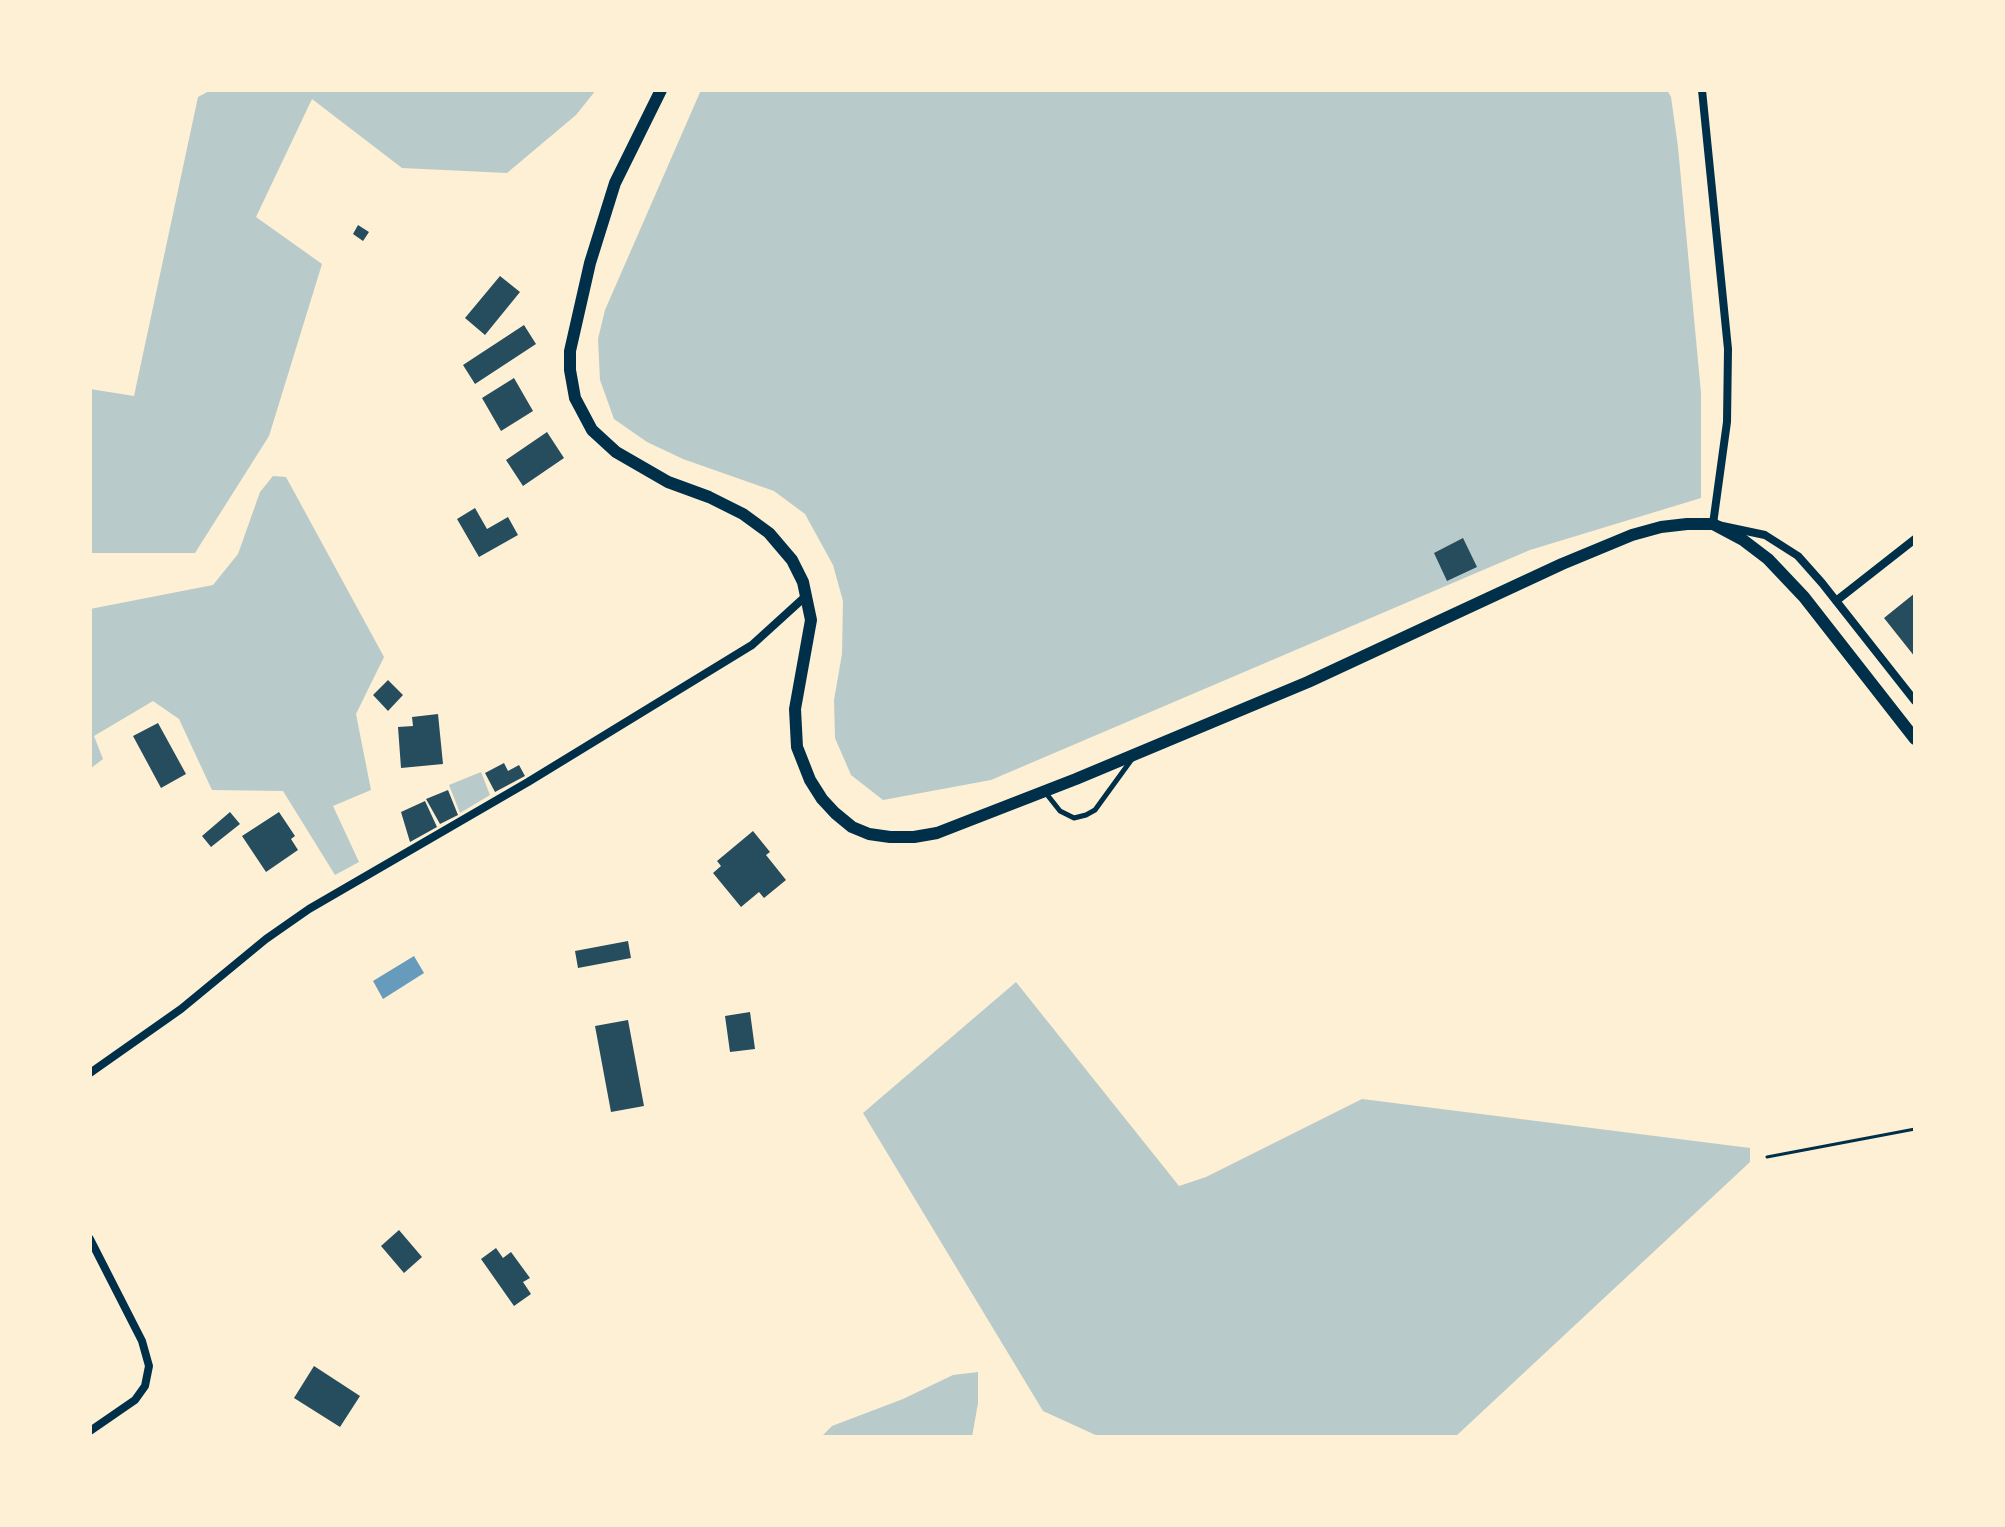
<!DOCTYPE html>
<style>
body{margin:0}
#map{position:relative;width:2005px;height:1527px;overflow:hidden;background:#fdf0d5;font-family:Ubuntu,sans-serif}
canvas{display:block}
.frame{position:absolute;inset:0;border:92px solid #fdf0d5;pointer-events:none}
</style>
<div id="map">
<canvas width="2005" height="1527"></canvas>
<div class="frame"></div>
</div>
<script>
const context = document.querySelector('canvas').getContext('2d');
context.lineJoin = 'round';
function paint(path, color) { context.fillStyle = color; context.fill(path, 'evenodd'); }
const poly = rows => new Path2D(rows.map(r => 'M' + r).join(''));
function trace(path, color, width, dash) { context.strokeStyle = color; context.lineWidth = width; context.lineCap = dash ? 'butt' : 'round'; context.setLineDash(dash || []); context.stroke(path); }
paint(poly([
 [211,90,596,90,576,115,507,173,402,168,312,99,256,217,322,264,269,436,195,553,90,553,90,389,134,396,198,97],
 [701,90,1667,90,1671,97,1678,147,1701,393,1701,498,1530,550,991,780,883,800,851,775,835,738,834,700,842,654,843,601,833,565,805,514,774,491,683,459,647,442,614,419,600,380,598,339,605,310],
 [273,476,286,477,384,657,356,714,371,790,333,806,359,862,335,875,283,791,212,790,179,719,153,701,94,736,103,759,90,769,90,609,213,585,238,554,260,492],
 [481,772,490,795,460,813,449,785],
 [1016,982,1179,1186,1206,1177,1362,1099,1750,1148,1750,1162,1455,1437,1100,1437,1043,1411,863,1113],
 [978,1372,978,1403,972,1437,821,1437,832,1426,903,1399,953,1375]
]), '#b9caca');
paint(poly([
 [414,956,424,973,383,999,373,981]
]), '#669bbc');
paint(poly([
 [358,225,369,232,363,241,353,234],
 [500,276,520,292,485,335,465,318],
 [524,325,536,344,475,384,463,365],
 [514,378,533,411,501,431,482,398],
 [547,432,564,458,523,486,506,460],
 [475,508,487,529,508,517,518,535,479,557,457,519],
 [1463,538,1477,567,1447,581,1434,553],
 [1915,593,1915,657,1884,618],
 [388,680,403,695,388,711,373,695],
 [438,714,443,764,401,768,398,727,413,726,412,717],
 [158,723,186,774,161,788,133,736],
 [504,763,508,771,519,765,525,776,495,792,485,773],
 [448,790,458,815,440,824,426,799],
 [425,801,437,827,410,842,401,812],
 [230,812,240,824,211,847,202,836],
 [279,812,295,836,291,839,298,850,266,872,242,836],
 [753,831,770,852,766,855,786,880,764,898,759,892,741,907,713,873,721,866,717,861],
 [628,941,631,958,578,968,575,951],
 [750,1012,755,1049,730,1052,725,1016],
 [628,1020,644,1106,611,1112,595,1026],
 [399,1230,422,1257,404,1273,381,1246],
 [496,1248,503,1258,511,1252,530,1278,523,1282,531,1294,514,1306,481,1259],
 [314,1366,360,1396,340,1427,294,1398]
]), '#264d5e');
trace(poly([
 [1767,1157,1915,1129]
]), '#003049', 3);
trace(poly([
 [1045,792,1060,811,1074,818,1086,815,1095,810,1132,759]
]), '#003049', 5);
trace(poly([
 [1702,90,1728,349,1727,422,1713,524,1765,535,1798,556,1822,583,1915,701],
 [1836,601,1915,539],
 [90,1073,181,1009,266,939,309,909,528,782,752,645,807,595],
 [90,1239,142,1341,149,1366,145,1386,135,1400,90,1431]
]), '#003049', 8);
trace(poly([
 [661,90,615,183,590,263,570,351,570,370,575,398,592,430,616,452,668,482,709,497,743,514,769,533,792,560,803,582,811,620,795,709,797,747,810,780,822,799,835,813,852,827,869,834,890,837,914,837,937,833,1076,779,1308,682,1562,564,1632,535,1661,527,1687,524,1713,524,1743,540,1768,559,1804,597,1915,739]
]), '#003049', 12);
</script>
